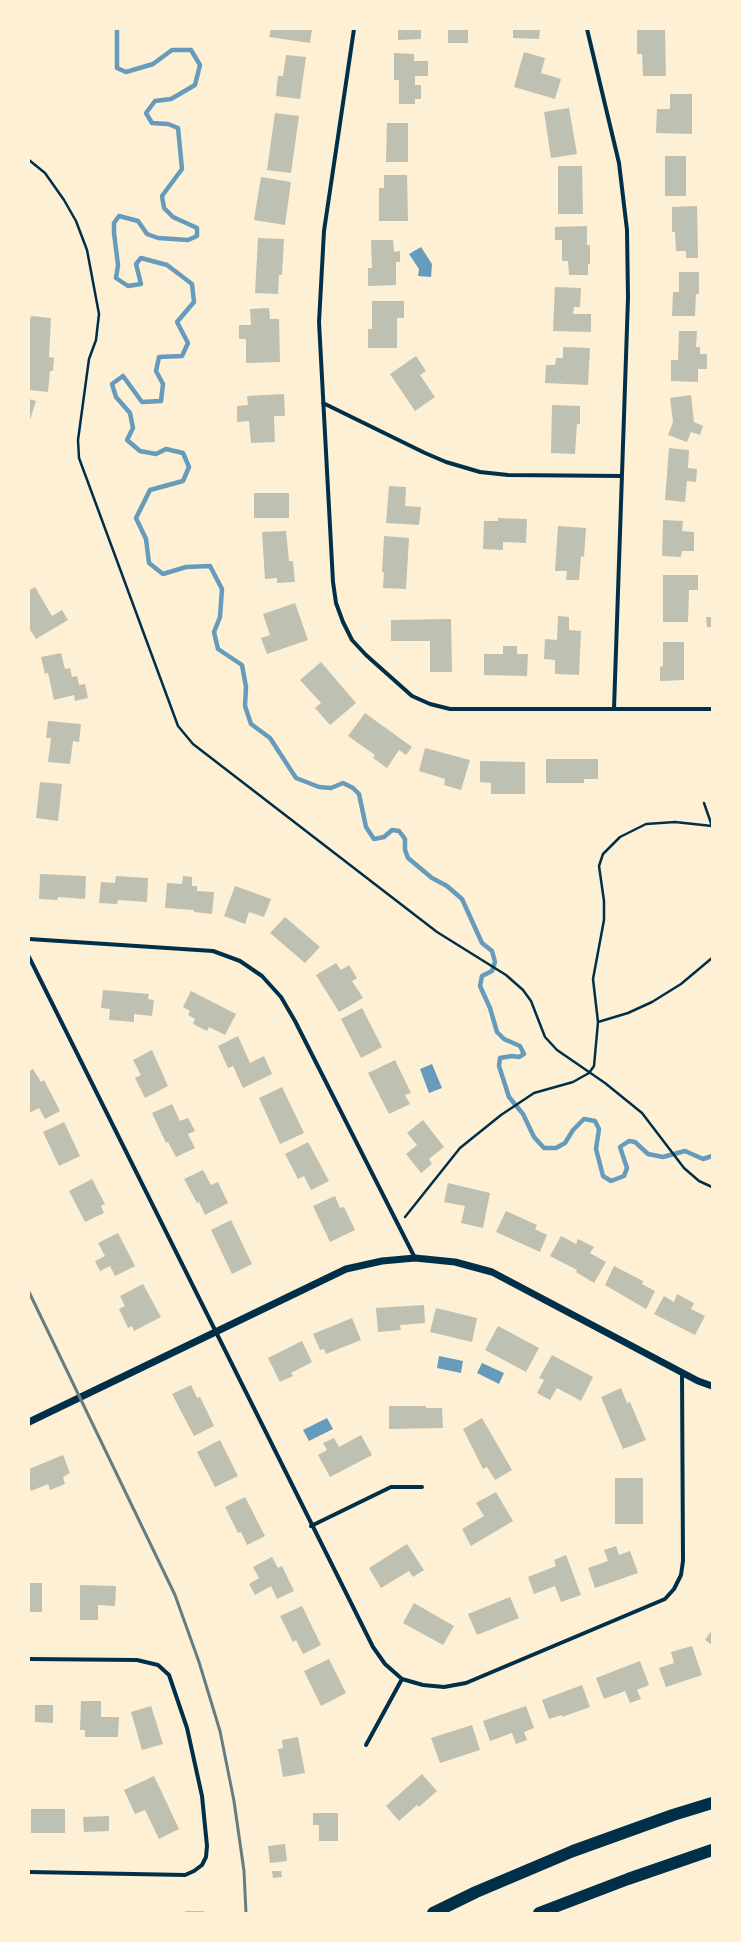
<!DOCTYPE html>
<style>
body{margin:0}
#map{position:relative;width:741px;height:1942px;overflow:hidden;background:#fdf0d5;font-family:Lato,sans-serif}
canvas{display:block}
.frame{position:absolute;inset:0;border:30px solid #fdf0d5;pointer-events:none}
</style>
<div id="map">
<canvas width="741" height="1942"></canvas>
<div class="frame"></div>
</div>
<script>
const context = document.querySelector('canvas').getContext('2d');
context.lineJoin = 'round';
function paint(path, color) { context.fillStyle = color; context.fill(path, 'evenodd'); }
const poly = rows => new Path2D(rows.map(r => 'M' + r).join(''));
function trace(path, color, width, dash) { context.strokeStyle = color; context.lineWidth = width; context.lineCap = dash ? 'butt' : 'round'; context.setLineDash(dash || []); context.stroke(path); }
paint(poly([
 [421,247,432,264,431,277,418,276,419,269,409,254],
 [432,1064,442,1088,429,1093,420,1069],
 [439,1356,463,1361,461,1373,437,1368],
 [482,1363,504,1373,499,1384,477,1373],
 [327,1418,333,1429,309,1441,303,1430]
]), '#669bbc');
trace(poly([
 [117,29,117,68,126,72,153,64,172,50,191,50,200,65,195,85,171,99,155,101,146,113,152,123,168,124,178,128,182,169,162,196,164,208,173,217,197,228,197,236,188,240,158,238,147,234,138,221,119,216,114,223,114,233,118,265,116,278,128,286,141,284,136,264,141,258,167,265,192,284,194,302,177,322,188,343,182,356,159,357,156,371,163,384,161,401,142,402,123,376,112,384,116,397,130,413,133,428,127,440,140,451,156,454,166,449,183,453,189,467,183,481,150,490,136,518,146,539,149,563,163,574,186,567,210,566,222,589,220,617,214,632,218,649,242,665,246,687,245,706,251,724,270,738,296,778,319,787,331,788,343,783,353,788,359,794,366,827,374,839,384,837,392,830,399,831,405,839,405,850,408,858,432,878,447,886,462,899,482,943,492,951,495,962,492,971,482,976,480,986,490,1008,497,1032,504,1039,520,1046,524,1054,519,1057,512,1056,500,1058,499,1066,509,1097,523,1114,534,1137,544,1148,556,1148,565,1143,573,1130,584,1119,595,1121,599,1129,596,1149,603,1176,611,1181,624,1176,627,1168,620,1147,629,1141,635,1142,648,1154,663,1157,685,1151,703,1159,712,1156]
]), '#669bbc', 4.5);
paint(poly([
 [271,29,312,29,310,43,269,37],
 [398,29,421,29,421,39,398,40],
 [448,29,468,29,468,43,448,43],
 [513,29,540,29,539,39,513,38],
 [637,29,665,29,666,76,643,76,642,54,637,54],
 [524,52,545,58,541,73,561,79,555,99,514,87],
 [394,53,414,54,414,61,428,61,428,76,415,76,415,85,421,85,421,99,415,99,415,104,399,104,399,80,394,80],
 [286,55,306,57,300,99,276,96,278,76,283,76],
 [670,94,692,94,692,134,656,133,657,109,670,109],
 [569,108,577,154,551,158,544,112],
 [275,113,299,116,291,173,267,170],
 [387,123,408,123,408,162,386,162],
 [665,156,686,156,686,196,665,196],
 [558,166,582,166,583,214,558,214],
 [384,175,407,175,408,221,379,221,379,188,384,188],
 [261,177,291,182,285,225,254,220],
 [697,206,698,258,686,258,686,251,676,251,675,232,672,232,672,207],
 [587,226,587,245,590,245,590,264,588,264,588,275,569,275,568,261,562,261,562,240,555,240,555,227],
 [258,238,284,239,282,275,279,275,278,294,255,293],
 [371,240,393,240,394,252,400,251,400,262,396,262,396,285,368,286,368,268,372,268],
 [679,272,699,272,699,294,696,294,695,316,672,316,673,292,679,292],
 [555,287,581,288,580,307,574,307,573,314,591,314,591,332,553,331],
 [372,301,404,301,404,318,397,318,397,348,368,348,368,329,372,329],
 [269,308,270,319,279,319,280,362,246,363,246,339,239,339,239,325,251,325,250,309],
 [31,316,51,318,49,357,54,358,53,371,50,371,48,392,29,390,29,324],
 [679,331,697,331,696,347,700,347,700,354,707,354,707,369,698,369,698,382,671,381,671,360,678,360],
 [563,347,590,348,588,385,545,383,546,365,555,365,556,358,563,358],
 [416,356,426,371,420,375,435,397,415,411,390,374],
 [284,394,285,416,274,416,275,442,251,443,249,421,237,422,237,406,248,405,247,396],
 [691,395,694,422,703,426,700,435,691,432,687,442,668,435,673,422,670,398],
 [29,399,36,401,29,423],
 [552,405,580,406,580,424,577,424,575,454,551,453],
 [669,448,689,450,688,468,697,469,696,482,687,481,685,502,665,500],
 [389,486,406,487,405,506,421,507,419,525,386,523],
 [254,493,289,493,289,518,254,518],
 [498,518,527,519,526,543,503,542,503,550,483,549,484,521,498,521],
 [663,520,683,521,682,531,694,532,694,551,682,551,681,557,662,556],
 [558,526,586,528,584,557,581,556,579,580,566,580,567,571,555,571],
 [286,531,289,561,293,561,295,582,277,583,277,578,265,579,262,532],
 [384,536,409,538,406,589,383,588,384,572,382,572],
 [663,575,698,575,698,590,689,590,688,622,663,622],
 [35,587,52,616,62,610,68,620,36,639,29,628,29,590],
 [295,603,308,640,267,654,261,638,270,635,263,614],
 [558,616,569,617,569,630,581,631,579,675,555,674,555,660,544,659,545,639,557,640],
 [706,617,712,617,712,627,707,627],
 [451,619,452,672,430,672,430,641,391,641,391,620],
 [663,642,684,642,684,680,660,681,660,667,663,666],
 [503,646,517,646,517,654,528,654,527,676,484,675,484,654,503,654],
 [61,653,65,669,70,668,72,677,77,676,79,685,85,684,88,698,75,701,74,695,54,700,48,673,45,674,41,657],
 [321,662,356,703,330,725,315,708,321,703,300,680],
 [365,713,412,747,406,755,399,750,387,768,373,758,375,755,348,736],
 [48,721,81,724,79,742,73,741,70,764,48,762,51,738,46,738],
 [425,748,470,760,461,790,444,785,445,779,419,771],
 [546,759,598,759,598,779,584,779,584,783,546,783],
 [480,761,525,762,525,794,491,794,491,783,480,782],
 [40,782,62,784,58,821,36,818],
 [40,874,86,876,85,899,58,897,57,900,39,899],
 [116,876,148,878,147,902,118,900,117,904,99,903,101,882,115,883],
 [183,876,192,877,192,886,197,886,197,891,214,892,212,914,194,912,194,910,165,908,167,883,182,884],
 [235,886,271,899,264,917,249,912,245,924,224,916],
 [285,917,320,947,305,963,270,933],
 [336,963,341,970,349,965,357,978,352,981,363,998,339,1012,316,975],
 [103,990,149,994,148,999,154,1000,152,1016,134,1014,134,1022,109,1020,110,1009,101,1008],
 [191,991,236,1014,225,1035,209,1027,207,1031,193,1024,195,1019,188,1015,190,1011,183,1007],
 [362,1008,382,1047,361,1058,341,1019],
 [238,1036,250,1063,264,1056,272,1074,243,1088,233,1066,228,1068,218,1046],
 [152,1050,168,1086,145,1098,135,1078,141,1075,133,1060],
 [395,1060,411,1093,405,1095,410,1104,389,1114,368,1073],
 [33,1069,41,1082,44,1080,60,1111,45,1119,39,1108,29,1113,29,1071],
 [282,1087,304,1133,280,1144,259,1098],
 [172,1104,180,1121,188,1118,195,1131,188,1134,195,1148,176,1157,168,1142,166,1143,152,1113],
 [423,1120,444,1147,429,1159,432,1164,421,1173,406,1154,417,1145,407,1133],
 [64,1122,80,1156,59,1166,43,1132],
 [308,1142,329,1181,311,1190,304,1176,298,1179,285,1154],
 [203,1170,211,1185,218,1182,228,1203,205,1215,199,1202,197,1203,184,1179],
 [92,1179,105,1204,101,1206,104,1213,85,1222,69,1191],
 [448,1183,490,1193,483,1228,461,1223,465,1206,444,1202],
 [335,1196,340,1208,344,1207,355,1230,330,1242,313,1206],
 [506,1211,537,1225,535,1229,547,1235,540,1252,496,1232],
 [231,1220,252,1264,232,1274,211,1230],
 [118,1233,135,1266,115,1276,110,1266,100,1271,95,1261,105,1256,98,1243],
 [561,1236,576,1244,578,1239,594,1247,590,1253,606,1262,594,1283,576,1272,577,1270,550,1256],
 [614,1266,643,1281,642,1284,655,1291,646,1309,605,1285],
 [143,1284,161,1317,134,1331,132,1326,128,1328,119,1309,125,1306,120,1296],
 [677,1294,694,1303,691,1309,705,1316,695,1335,654,1314,664,1296,674,1302],
 [424,1305,425,1323,400,1325,401,1330,378,1332,376,1308],
 [436,1308,477,1318,472,1342,430,1332],
 [352,1318,361,1340,326,1354,324,1349,320,1350,313,1334],
 [498,1326,539,1348,526,1372,485,1350],
 [302,1341,312,1362,291,1373,293,1376,280,1382,268,1358],
 [552,1355,593,1377,581,1401,557,1388,550,1400,537,1393,544,1380,539,1378],
 [191,1385,197,1398,200,1397,214,1426,194,1436,172,1394],
 [621,1388,627,1403,630,1402,646,1440,623,1449,601,1397],
 [389,1406,426,1406,426,1408,442,1408,443,1428,389,1429],
 [482,1418,512,1470,495,1480,487,1467,483,1469,463,1429],
 [361,1435,372,1455,330,1477,318,1455,327,1450,323,1443,334,1438,339,1447],
 [220,1440,238,1476,215,1487,197,1452],
 [63,1455,70,1473,63,1477,65,1484,50,1490,48,1484,31,1491,29,1486,29,1469],
 [615,1478,643,1478,643,1524,615,1524],
 [496,1492,513,1521,471,1546,462,1529,484,1516,476,1503],
 [245,1497,265,1536,247,1545,241,1532,238,1533,225,1507],
 [407,1544,424,1570,413,1577,409,1571,381,1588,369,1568],
 [616,1546,619,1555,630,1551,638,1573,595,1588,588,1568,608,1561,604,1550],
 [566,1555,581,1595,561,1602,555,1586,534,1594,528,1577,556,1566,554,1560],
 [272,1557,278,1568,282,1566,294,1591,277,1599,271,1586,255,1595,249,1584,259,1578,253,1567],
 [29,1583,42,1583,42,1612,29,1612],
 [80,1585,116,1586,115,1606,98,1605,98,1620,80,1620],
 [510,1597,519,1618,477,1635,468,1614],
 [414,1603,454,1626,443,1645,403,1623],
 [302,1606,321,1645,303,1654,296,1640,293,1642,280,1616],
 [712,1630,712,1645,705,1640],
 [692,1646,702,1675,666,1687,659,1668,674,1663,671,1652],
 [329,1659,346,1693,321,1706,304,1671],
 [640,1661,649,1685,637,1690,641,1699,630,1703,625,1691,604,1699,596,1678],
 [582,1685,590,1707,562,1717,562,1715,549,1719,542,1700],
 [81,1701,101,1701,101,1717,119,1717,118,1737,85,1737,85,1730,80,1730],
 [35,1705,53,1705,53,1723,35,1722],
 [151,1706,163,1744,142,1750,131,1712],
 [526,1706,534,1728,524,1732,527,1740,516,1744,512,1733,490,1741,483,1721],
 [472,1725,480,1750,440,1763,431,1738],
 [298,1737,305,1773,283,1777,278,1749,283,1748,282,1740],
 [422,1774,437,1791,419,1807,417,1805,399,1821,386,1806],
 [154,1776,179,1829,159,1839,145,1810,135,1814,124,1790],
 [31,1809,65,1809,65,1833,31,1833],
 [313,1813,338,1813,338,1841,319,1841,319,1825,313,1825],
 [109,1816,109,1831,84,1832,83,1817],
 [285,1844,287,1861,270,1863,268,1846],
 [272,1871,281,1871,282,1877,273,1878],
 [185,1911,204,1911,204,1913,185,1913]
]), '#bec0b2');
trace(poly([
 [29,160,45,173,64,200,76,221,87,250,99,314,96,340,89,359,78,440,79,458,178,726,193,744,437,932,506,975,523,990,531,1001,545,1037,557,1050,605,1083,642,1113,684,1168,699,1181,712,1187],
 [704,803,712,826],
 [598,1022,593,979,604,920,604,901,599,866,603,854,620,837,646,824,675,822,712,826],
 [405,1217,460,1148,501,1115,534,1093,573,1082,589,1073,594,1066,598,1022,628,1013,652,1002,681,984,712,958]
]), '#003049', 2.5);
trace(poly([
 [354,29,324,231,319,322,333,582,336,603,343,622,352,640,366,655,412,696,430,704,450,709,712,709],
 [587,29,619,163,627,230,628,298,614,709],
 [323,403,425,453,446,462,480,472,508,475,622,476],
 [29,939,213,951,240,961,262,976,281,997,295,1021,415,1258],
 [29,957,373,1647,385,1664,402,1679,423,1685,444,1687,466,1683,665,1599,674,1589,681,1575,683,1561,682,1373],
 [311,1526,391,1487,422,1487],
 [29,1659,137,1660,158,1665,169,1675,187,1728,202,1796,207,1846,206,1857,202,1865,194,1871,185,1875,29,1872],
 [366,1745,402,1679]
]), '#003049', 4);
trace(poly([
 [29,1422,346,1269,382,1261,415,1258,455,1262,492,1272,698,1381,712,1386]
]), '#003049', 7);
trace(poly([
 [433,1913,476,1892,573,1851,673,1815,712,1803],
 [539,1913,628,1879,712,1850]
]), '#003049', 12);
trace(poly([
 [29,1292,175,1595,199,1662,220,1731,234,1801,244,1871,246,1913]
]), '#657d81', 3);
</script>
